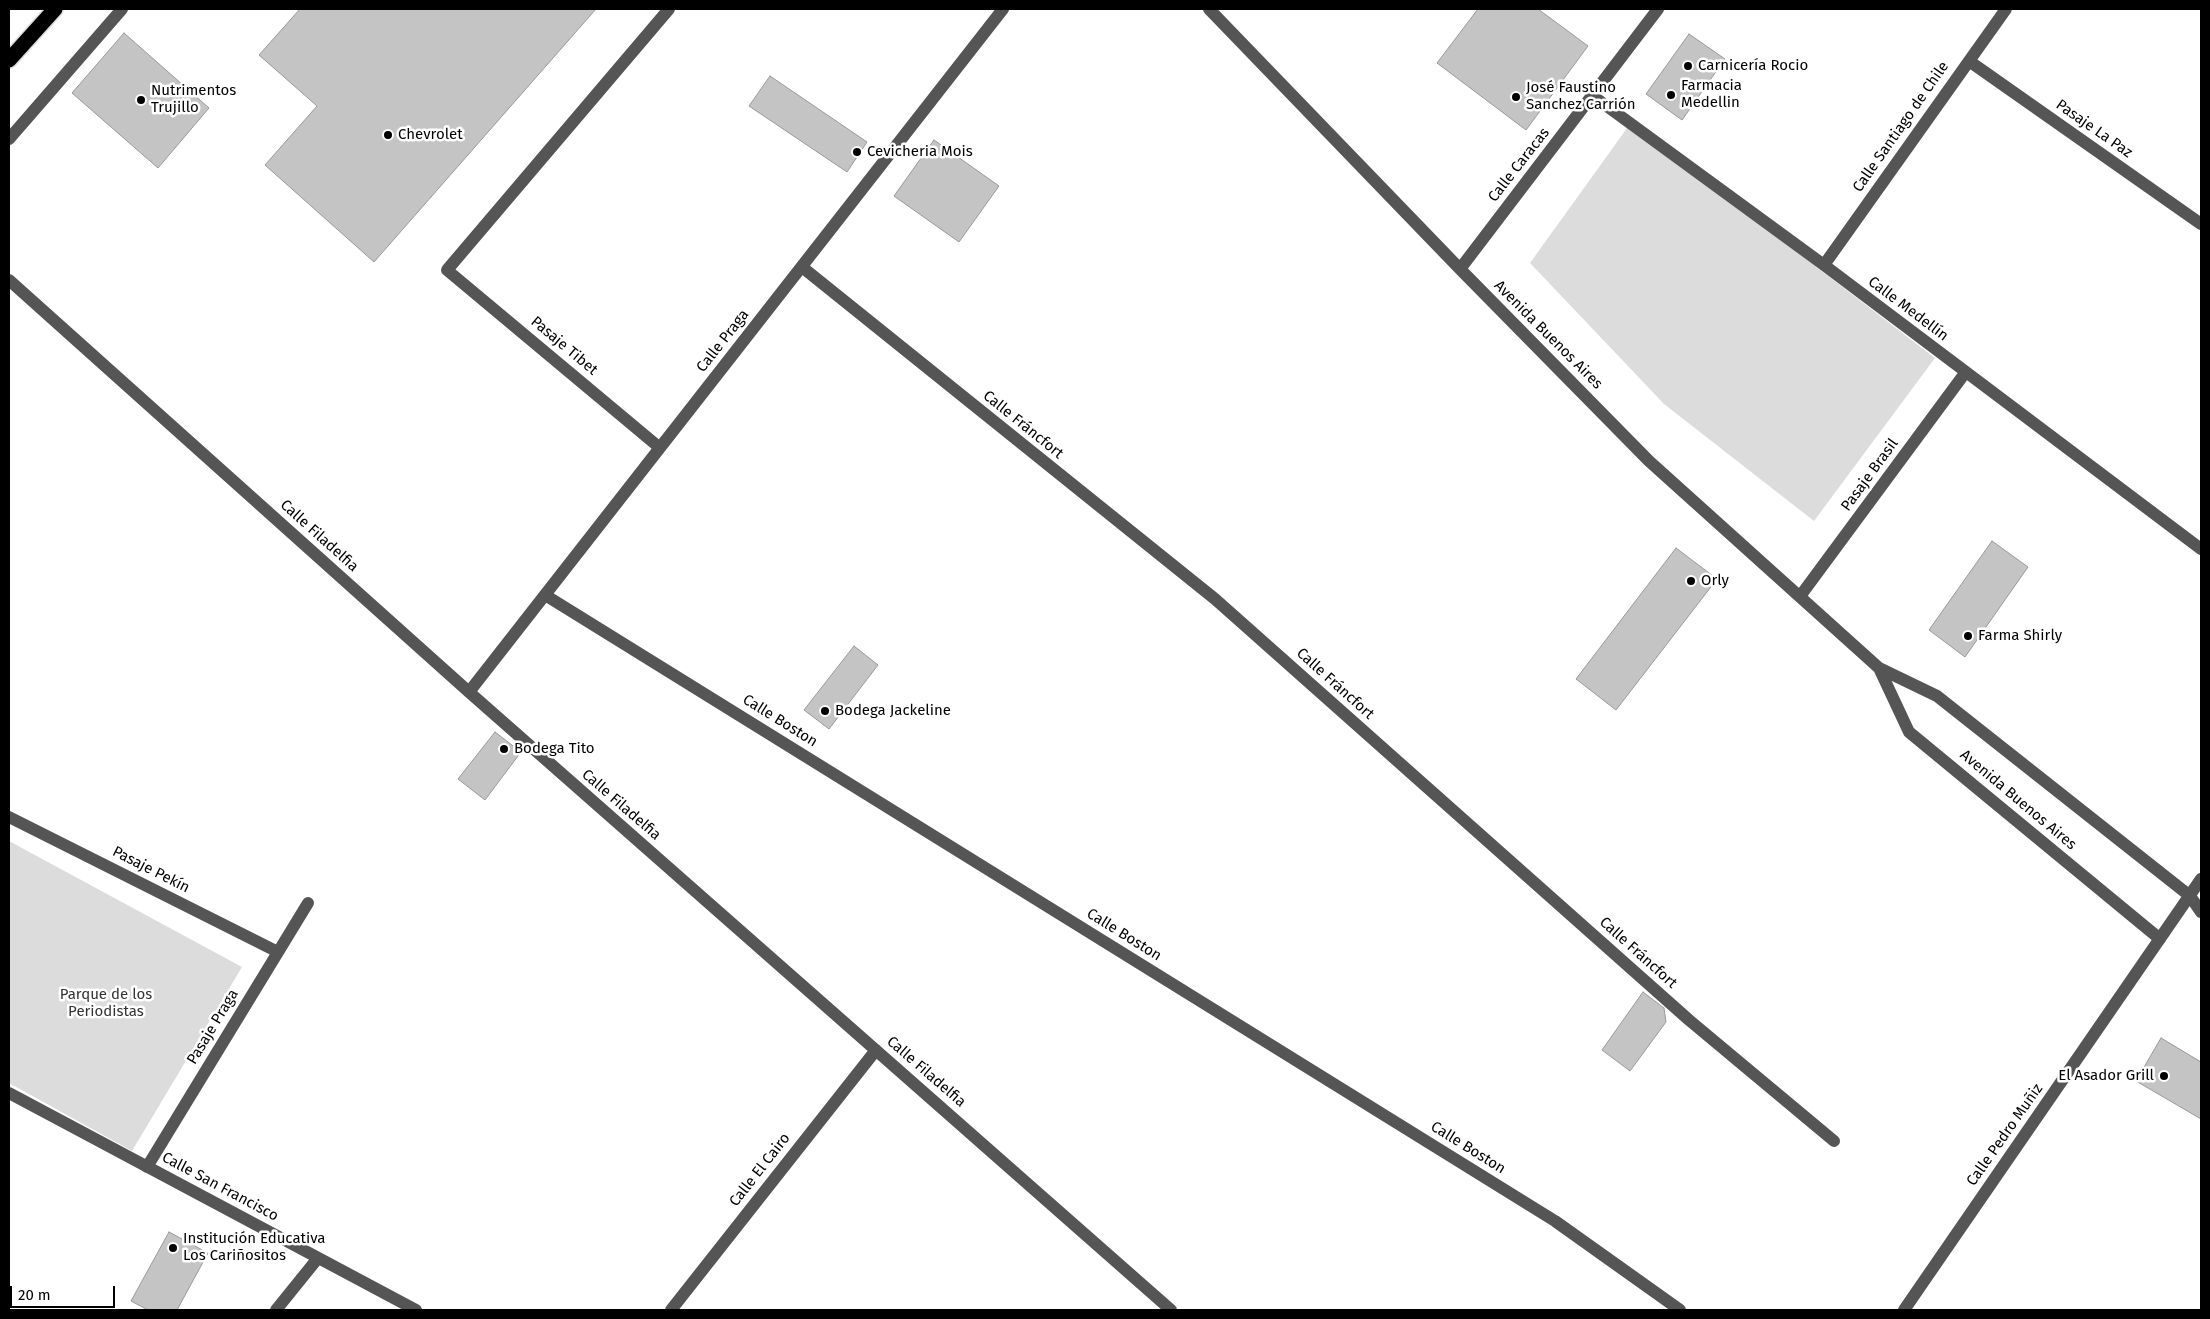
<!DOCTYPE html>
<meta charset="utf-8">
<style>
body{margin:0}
#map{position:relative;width:2210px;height:1319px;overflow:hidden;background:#fff;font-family:"Fira Sans",sans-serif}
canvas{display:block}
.frame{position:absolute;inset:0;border:10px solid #000;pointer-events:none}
.scale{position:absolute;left:10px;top:1286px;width:105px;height:22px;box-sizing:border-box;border:2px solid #000;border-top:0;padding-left:6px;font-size:15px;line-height:18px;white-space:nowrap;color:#000;-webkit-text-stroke:4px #fff;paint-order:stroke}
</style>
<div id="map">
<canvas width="2210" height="1319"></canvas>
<div class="frame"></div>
<div class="scale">20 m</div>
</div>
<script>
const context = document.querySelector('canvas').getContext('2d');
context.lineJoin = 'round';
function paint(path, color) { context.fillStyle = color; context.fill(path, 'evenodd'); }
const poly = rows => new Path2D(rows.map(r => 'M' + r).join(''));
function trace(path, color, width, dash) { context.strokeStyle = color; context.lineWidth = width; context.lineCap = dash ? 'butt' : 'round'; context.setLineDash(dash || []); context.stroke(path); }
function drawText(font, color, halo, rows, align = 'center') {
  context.font = font + ' "Fira Sans",sans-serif'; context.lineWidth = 5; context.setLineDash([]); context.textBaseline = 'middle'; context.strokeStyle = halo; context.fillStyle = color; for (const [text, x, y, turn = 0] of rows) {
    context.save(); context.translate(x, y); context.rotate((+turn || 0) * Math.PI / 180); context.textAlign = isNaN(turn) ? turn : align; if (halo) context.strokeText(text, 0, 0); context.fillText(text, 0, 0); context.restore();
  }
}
paint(poly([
 [1630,124,1935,358,1814,521,1664,404,1530,263],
 [9,841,242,967,132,1151,9,1083]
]), '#dcdcdc');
const building = poly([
 [300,9,596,9,374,262,265,165,317,106,259,55,300,9],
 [1478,9,1538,9,1588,46,1526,130,1437,63,1478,9],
 [124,33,209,108,158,168,72,93,124,33],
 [1689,34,1725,59,1682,120,1646,94,1689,34],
 [770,76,867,142,847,172,749,106,770,76],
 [934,140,999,186,959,242,894,196,934,140],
 [1992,541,2028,567,1965,657,1929,630,1992,541],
 [1676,548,1717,579,1616,710,1576,679,1676,548],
 [854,646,878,665,829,729,804,710,854,646],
 [495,732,521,752,485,800,458,779,495,732],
 [1643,992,1664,1008,1666,1022,1630,1071,1602,1050,1643,992],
 [2161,1038,2201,1062,2201,1119,2136,1081,2161,1038],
 [169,1232,208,1253,177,1310,148,1310,131,1301,169,1232]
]);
paint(building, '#c4c4c4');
trace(building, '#999', 1);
const highway = poly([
 [9,60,55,9]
]);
trace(highway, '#dbdbdb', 18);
trace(poly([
 [1209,9,1460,269,1649,461,1879,668,1937,696,2190,896,2201,912],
 [1969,61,2201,224],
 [1593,96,1824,265,2201,549],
 [9,139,122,9],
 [1824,265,2006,9],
 [802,267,1215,599,1689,1020,1834,1141],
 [1460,269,1658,9],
 [9,280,469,692,1171,1310],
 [660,448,447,270,669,9],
 [545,595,1555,1221,1680,1310],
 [1801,595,1965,373],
 [1879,668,1909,732,2160,939],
 [469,692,1003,9],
 [9,817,278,952],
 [9,1093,416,1310],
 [147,1167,308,903],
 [276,1310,318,1258],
 [671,1310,876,1050],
 [1904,1310,2201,879]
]), '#555', 12);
trace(highway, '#000', 15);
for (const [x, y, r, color] of [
 [1688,66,5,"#000"],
 [1671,95,5,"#000"],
 [1516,97,5,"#000"],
 [141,100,5,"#000"],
 [388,135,5,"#000"],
 [857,152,5,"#000"],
 [1691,581,5,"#000"],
 [1968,636,5,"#000"],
 [825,711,5,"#000"],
 [504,749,5,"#000"],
 [2164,1076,5,"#000"],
 [173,1248,5,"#000"]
]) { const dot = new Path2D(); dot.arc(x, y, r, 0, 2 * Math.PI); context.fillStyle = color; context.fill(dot); trace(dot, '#fff', 2); }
drawText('15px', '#000', '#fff', [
 ["Carnicería Rocio",1698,66],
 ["Farmacia",1681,86],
 ["Medellin",1681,103],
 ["José Faustino",1526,88],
 ["Sanchez Carrión",1526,105],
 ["Nutrimentos",151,91],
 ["Trujillo",151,108],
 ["Chevrolet",398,135],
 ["Cevicheria Mois",867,152],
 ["Orly",1701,581],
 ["Farma Shirly",1978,636],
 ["Bodega Jackeline",835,711],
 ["Bodega Tito",514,749],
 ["El Asador Grill",2154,1076,"right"],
 ["Institución Educativa",183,1239],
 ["Los Cariñositos",183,1256]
], 'left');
drawText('15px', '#000', '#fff', [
 ["Calle Santiago de Chile",1901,127,-55],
 ["Pasaje La Paz",2094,129,35],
 ["Calle Caracas",1519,165,-52],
 ["Calle Medellín",1908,309,37],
 ["Avenida Buenos Aires",1548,335,45],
 ["Calle Praga",723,341,-52],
 ["Pasaje Tibet",564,346,40],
 ["Calle Fráncfort",1023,425,39],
 ["Pasaje Brasil",1870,475,-54],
 ["Calle Filadelfia",319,536,42],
 ["Calle Fráncfort",1335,684,42],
 ["Calle Boston",780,721,32],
 ["Avenida Buenos Aires",2018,800,40],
 ["Calle Filadelfia",621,805,41],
 ["Pasaje Pekín",151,870,27],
 ["Calle Boston",1124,935,32],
 ["Calle Fráncfort",1638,953,42],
 ["Pasaje Praga",213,1027,-59],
 ["Calle Filadelfia",926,1072,41],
 ["Calle Pedro Muñiz",2005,1135,-55],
 ["Calle Boston",1468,1148,32],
 ["Calle El Cairo",760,1170,-52],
 ["Calle San Francisco",220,1187,28]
]);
drawText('15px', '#333', '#fff', [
 ["Parque de los",106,995],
 ["Periodistas",106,1012]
]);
</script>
